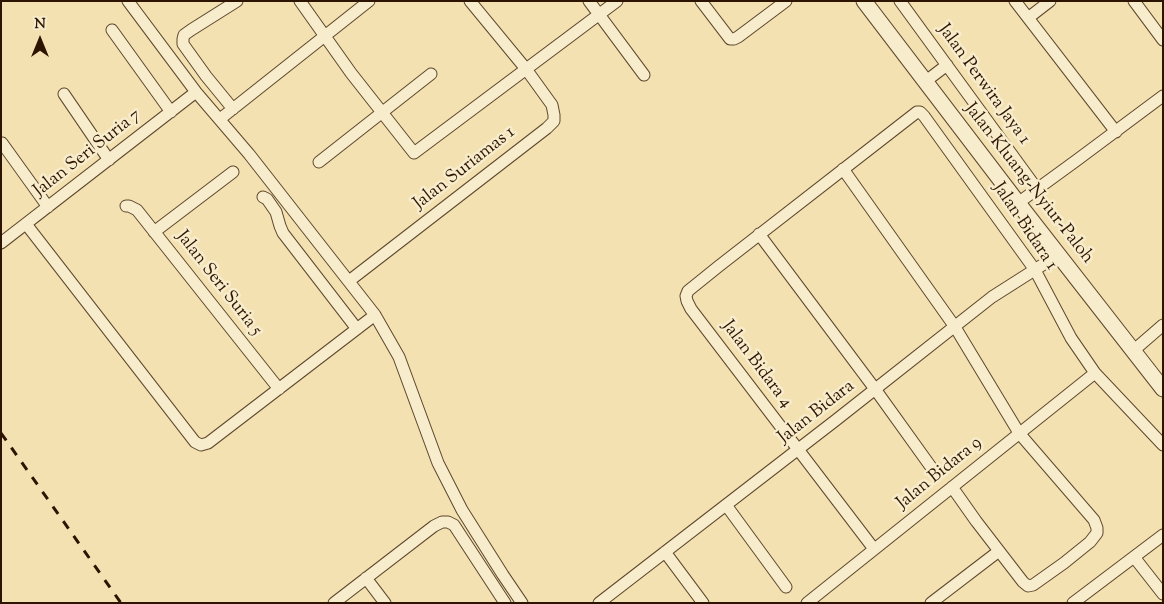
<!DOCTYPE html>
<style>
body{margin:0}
#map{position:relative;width:1164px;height:604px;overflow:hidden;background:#f3e1b1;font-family:"Sorts Mill Goudy",serif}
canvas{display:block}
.frame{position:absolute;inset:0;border:2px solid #2d1400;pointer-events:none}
.north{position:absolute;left:15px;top:15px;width:50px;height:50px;-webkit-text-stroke:4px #f7eccc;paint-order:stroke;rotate:0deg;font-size:14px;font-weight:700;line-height:20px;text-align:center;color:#2d1400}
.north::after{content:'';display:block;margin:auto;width:18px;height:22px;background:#2d1400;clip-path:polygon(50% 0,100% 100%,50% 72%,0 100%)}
</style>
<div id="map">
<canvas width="1164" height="604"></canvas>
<div class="frame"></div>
<div class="north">N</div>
</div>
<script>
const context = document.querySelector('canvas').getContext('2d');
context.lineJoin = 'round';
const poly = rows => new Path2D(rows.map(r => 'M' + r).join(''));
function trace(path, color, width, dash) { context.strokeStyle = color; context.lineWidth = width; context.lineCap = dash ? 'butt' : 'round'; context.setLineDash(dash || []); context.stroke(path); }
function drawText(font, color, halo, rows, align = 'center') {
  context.font = font + ' "Sorts Mill Goudy",serif'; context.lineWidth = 5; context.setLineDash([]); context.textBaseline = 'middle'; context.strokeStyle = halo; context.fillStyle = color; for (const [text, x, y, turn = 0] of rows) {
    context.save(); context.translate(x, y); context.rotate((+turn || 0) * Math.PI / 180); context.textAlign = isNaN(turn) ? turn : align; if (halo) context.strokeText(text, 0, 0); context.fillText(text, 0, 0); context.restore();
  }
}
const minor = poly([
 [128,1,196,92,249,154,375,315,399,357,438,463,462,510,503,575,522,603],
 [300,1,351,73,414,153,617,1],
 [589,1,644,75],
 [701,1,730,39,734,39,738,37,786,1],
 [900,1,1037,189],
 [1015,1,1116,132],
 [1134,1,1163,40],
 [1028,18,1050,1],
 [112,30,171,112],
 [926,81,947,65],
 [64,94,109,160],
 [233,109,206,76,183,44,183,39,184,35,191,30,237,1],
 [220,119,369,1],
 [2,143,48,207],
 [319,162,431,74],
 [843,169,955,327,1019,433,1094,520,1097,528,1097,533,1090,542,1064,563,1033,585,1028,586,1023,582,976,521,952,487],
 [263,197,267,199,276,212,280,226,283,233,357,329],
 [1018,203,1077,160,1163,96],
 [126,206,129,206,137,210,279,389],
 [26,224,195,442,201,445,208,443,375,315],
 [154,232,233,172],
 [759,234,875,389,931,467],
 [1,243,196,92],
 [349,281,547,128,554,121,554,115,552,105,526,69,470,1],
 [1133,351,1163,325],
 [726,505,786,587],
 [874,549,691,309,687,301,686,296,688,291,719,266,917,112,920,112,924,116,1035,270,1071,338,1095,373,1163,445],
 [665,552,703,603],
 [1134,557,1163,594],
 [366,578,385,603],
 [334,603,434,526,442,522,448,522,454,525,505,603],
 [599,603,836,420,992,297,1058,255],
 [807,603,1095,373],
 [931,603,999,551],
 [1073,603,1163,535]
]);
const tertiary = poly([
 [864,1,1018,203,1163,389]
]);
trace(minor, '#5e472c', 13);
trace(tertiary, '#5e472c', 17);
trace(minor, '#f7eccc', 11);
trace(tertiary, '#f7eccc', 15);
trace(poly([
 [1,433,121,603]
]), '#2d1400', 3, [9, 9]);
drawText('18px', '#2d1400', '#f7eccc', [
 ["Jalan Perwira Jaya 1",983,85,54],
 ["Jalan Seri Suria 7",88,154,-38],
 ["Jalan Suriamas 1",465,169,-38],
 ["Jalan Kluang-Nyiur-Paloh",1028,184,52],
 ["Jalan Bidara 1",1024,227,56],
 ["Jalan Seri Suria 5",218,284,52],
 ["Jalan Bidara 4",756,365,53],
 ["Jalan Bidara",817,413,-38],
 ["Jalan Bidara 9",940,474,-39]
]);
</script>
